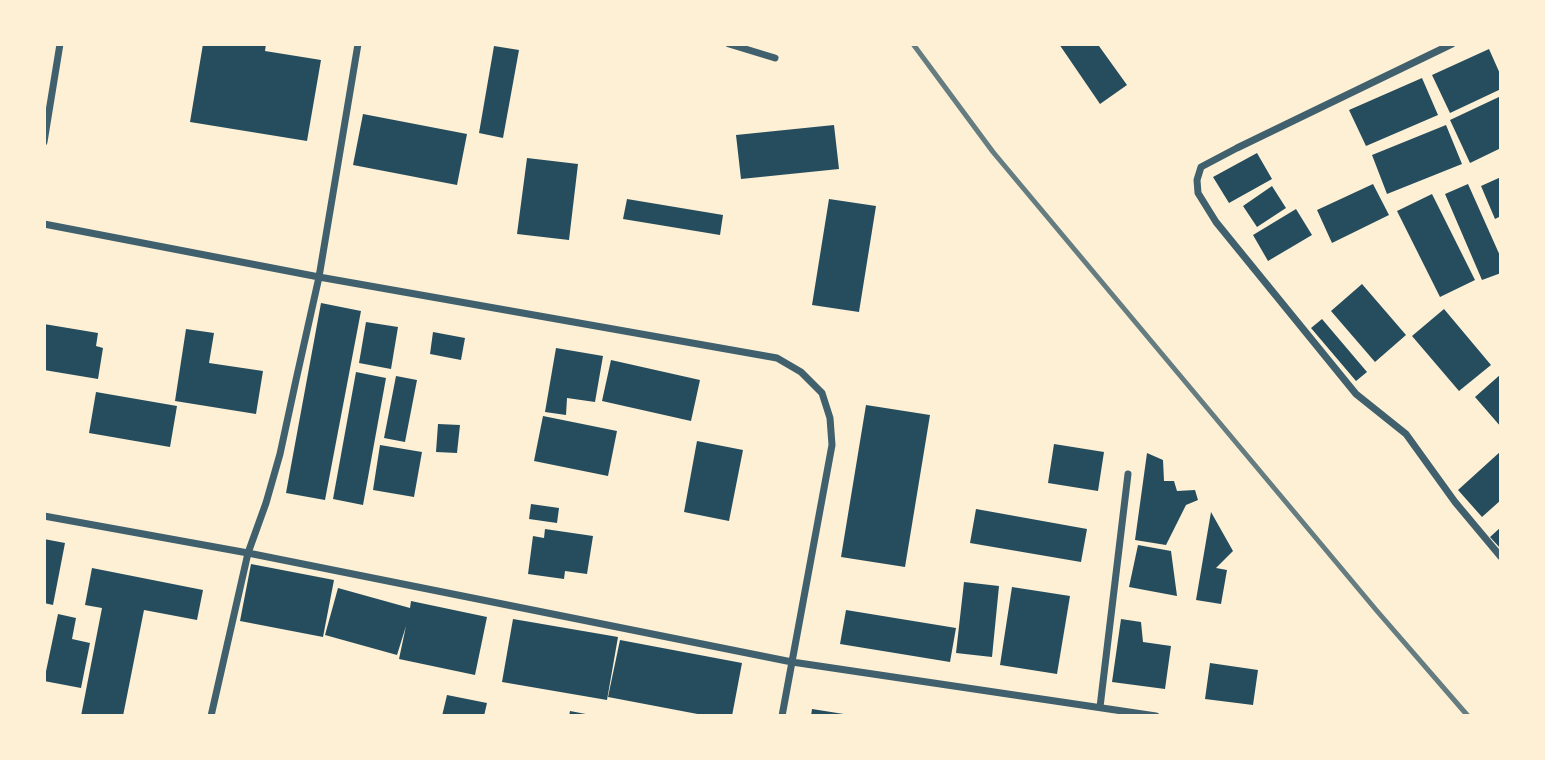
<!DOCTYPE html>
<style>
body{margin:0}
#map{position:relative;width:1545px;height:760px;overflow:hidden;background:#fdf0d5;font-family:Lora,serif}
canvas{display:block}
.frame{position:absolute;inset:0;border:46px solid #fdf0d5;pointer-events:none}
</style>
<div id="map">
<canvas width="1545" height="760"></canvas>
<div class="frame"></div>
</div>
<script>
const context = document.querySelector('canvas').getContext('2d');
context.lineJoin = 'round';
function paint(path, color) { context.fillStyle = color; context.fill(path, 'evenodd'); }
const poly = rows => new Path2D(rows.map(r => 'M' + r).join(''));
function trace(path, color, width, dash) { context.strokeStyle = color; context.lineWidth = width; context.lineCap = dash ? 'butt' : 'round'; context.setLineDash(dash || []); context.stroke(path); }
paint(poly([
 [203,44,266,44,265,51,321,60,307,141,190,122],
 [1059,44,1104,44,1099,46,1127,85,1100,104],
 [494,46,519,50,503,138,479,133],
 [1489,49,1501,76,1501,89,1450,113,1432,75],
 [1422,78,1438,115,1366,146,1349,110],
 [1501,96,1501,148,1470,163,1450,120],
 [363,114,467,134,457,185,353,165],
 [834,125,839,169,741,179,736,135],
 [1446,125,1462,164,1387,194,1372,155],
 [1257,153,1272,179,1229,203,1213,177],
 [527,158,578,164,569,240,517,234],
 [1501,177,1501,216,1495,219,1481,186],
 [1373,184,1389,215,1332,243,1317,210],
 [1468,184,1501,258,1501,273,1482,280,1445,194],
 [1272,186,1286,208,1257,227,1243,206],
 [1432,194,1475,280,1440,297,1397,211],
 [627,199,723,215,720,235,623,219],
 [829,199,876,206,859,312,812,305],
 [1296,209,1312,235,1268,261,1253,235],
 [1362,284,1406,335,1375,362,1331,311],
 [321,303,361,311,325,500,286,493],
 [1444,309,1491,365,1459,391,1412,336],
 [1322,319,1367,372,1356,381,1311,328],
 [366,322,398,327,391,369,359,363],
 [44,324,98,333,96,346,103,348,98,379,44,370],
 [186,329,214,333,209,363,263,371,256,414,175,401],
 [433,332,465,338,461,360,430,354],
 [556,348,603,356,595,402,567,398,566,415,545,412],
 [611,360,700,380,691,421,602,401],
 [356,372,386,378,363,505,333,499],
 [1501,374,1501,427,1475,397],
 [396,376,417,380,405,442,384,438],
 [96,392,177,406,170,447,89,433],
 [866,405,930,415,905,567,841,557],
 [543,416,617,431,608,476,534,461],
 [438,424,460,425,457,453,436,452],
 [697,441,743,450,729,521,684,512],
 [1054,444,1104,452,1098,491,1048,483],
 [380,445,422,452,414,497,373,490],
 [1501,451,1501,500,1482,517,1458,490],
 [1147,453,1163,460,1164,481,1174,481,1177,491,1195,490,1198,500,1186,505,1166,545,1135,540],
 [531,504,559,508,557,523,529,519],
 [976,509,1087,529,1081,562,970,543],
 [1211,512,1233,551,1216,568,1227,570,1221,604,1196,600],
 [1501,527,1501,549,1490,537],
 [545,529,593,536,587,574,565,571,564,579,528,574,533,536,544,538],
 [44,539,65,543,53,605,44,603],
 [1138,545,1171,551,1177,596,1129,587],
 [251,564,334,580,323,637,240,621],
 [92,568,203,590,197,620,144,610,123,716,81,716,102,608,85,605],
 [964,582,999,586,992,657,956,653],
 [1012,587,1070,596,1057,674,1000,665],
 [338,588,410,608,411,601,487,617,475,675,399,659,406,626,397,655,325,635],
 [846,610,956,628,950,662,840,644],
 [58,614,76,618,72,639,90,643,81,688,44,681],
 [513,619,618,637,607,700,502,682],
 [1121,619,1141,622,1143,642,1171,646,1165,689,1112,682],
 [620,640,742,663,732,716,708,716,608,697],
 [1210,663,1258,670,1253,705,1205,699],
 [447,695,487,703,484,716,442,716],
 [812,709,850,715,850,716,811,716],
 [570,711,591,715,591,716,569,716]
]), '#264d5e');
trace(poly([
 [729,44,775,58],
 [1452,44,1237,148,1201,167,1197,180,1198,193,1216,222,1356,394,1406,434,1455,502,1501,557],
 [44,142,60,44],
 [44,224,319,277,777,358,801,372,822,393,830,418,832,445,782,716],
 [44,516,248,553,792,662,1156,716],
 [1100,707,1128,474],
 [211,716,248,553,266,503,280,454,296,380,319,277,358,44]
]), '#3f606c', 7);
trace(poly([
 [913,44,993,152,1377,611,1468,716]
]), '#657d81', 5);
</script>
